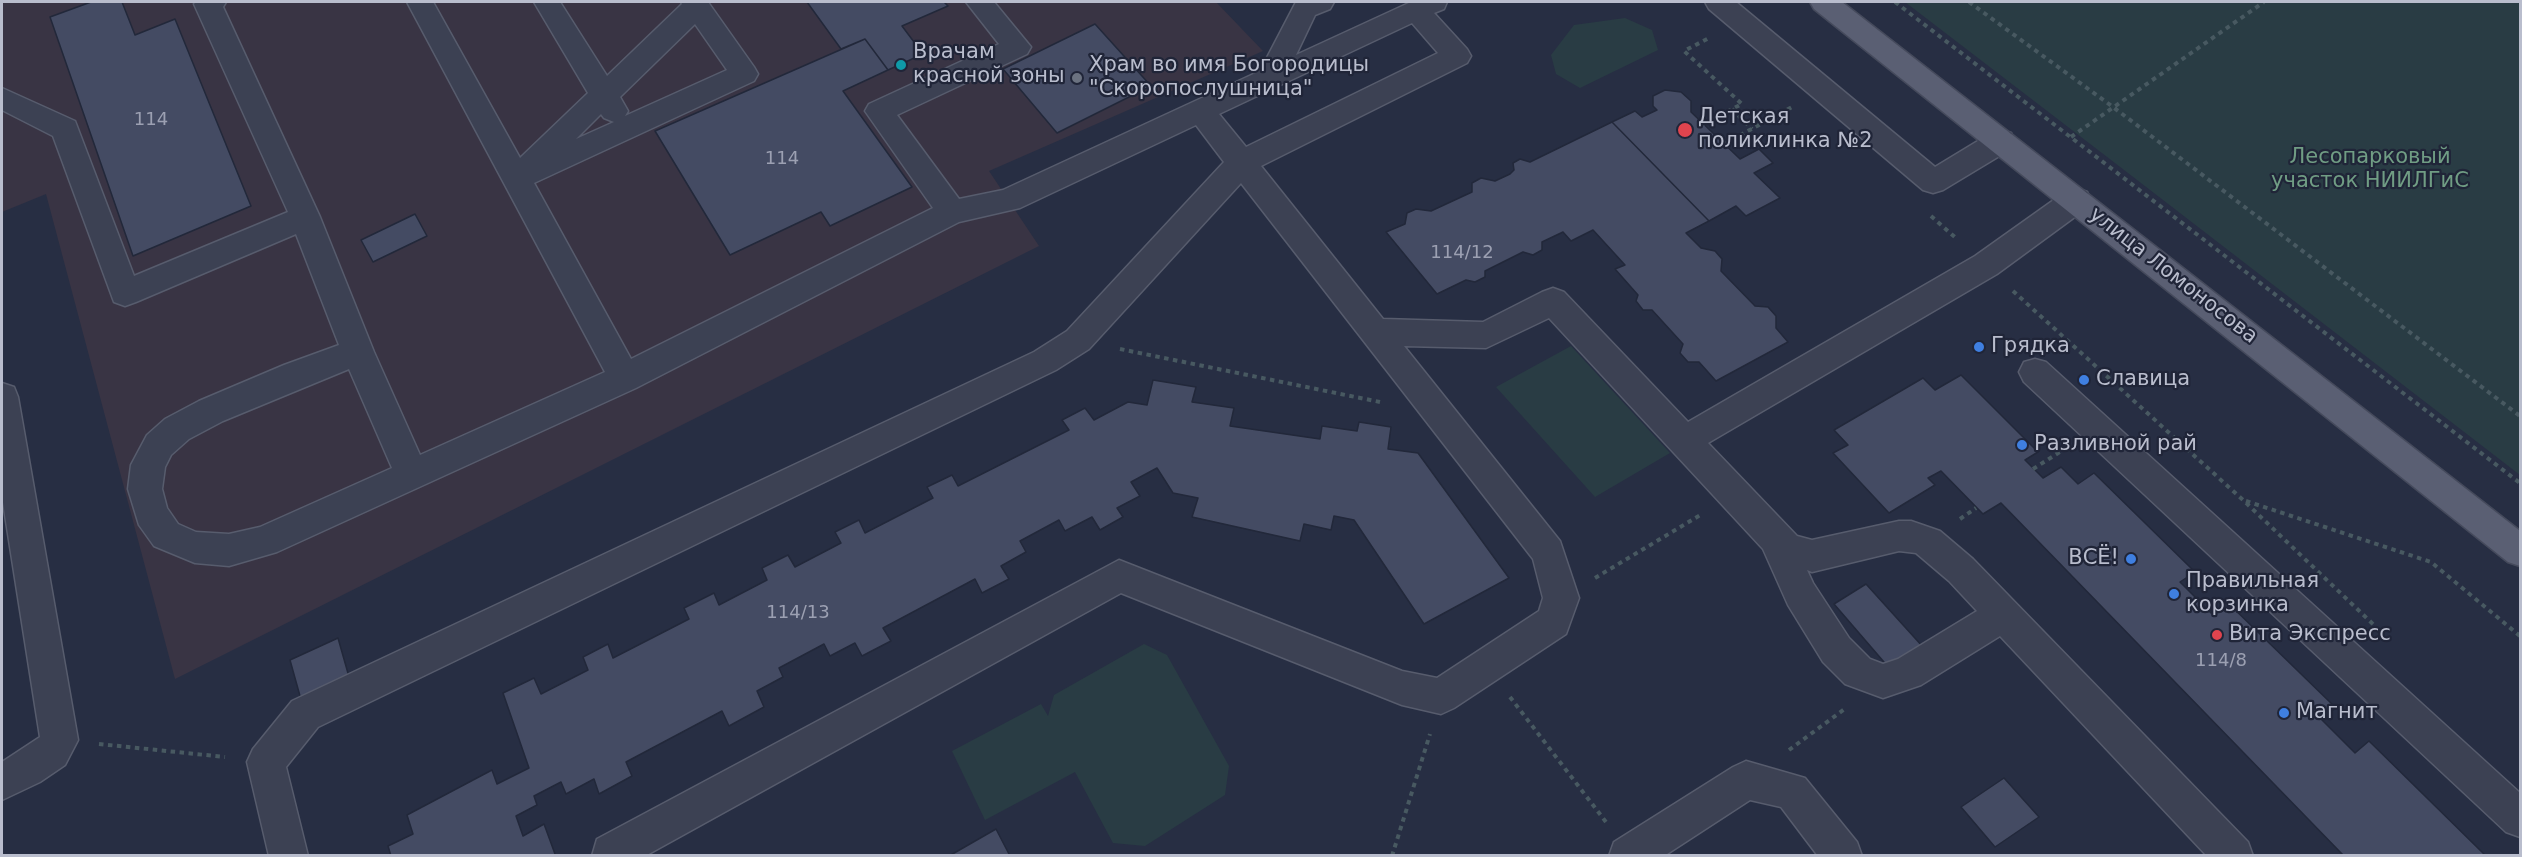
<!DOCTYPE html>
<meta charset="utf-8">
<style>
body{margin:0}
#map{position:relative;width:2522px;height:857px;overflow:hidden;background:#272e43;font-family:"DejaVu Sans",sans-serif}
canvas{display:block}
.frame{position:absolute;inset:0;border:3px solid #b9bdcd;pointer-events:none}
</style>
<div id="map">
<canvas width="2522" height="857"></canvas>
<div class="frame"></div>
</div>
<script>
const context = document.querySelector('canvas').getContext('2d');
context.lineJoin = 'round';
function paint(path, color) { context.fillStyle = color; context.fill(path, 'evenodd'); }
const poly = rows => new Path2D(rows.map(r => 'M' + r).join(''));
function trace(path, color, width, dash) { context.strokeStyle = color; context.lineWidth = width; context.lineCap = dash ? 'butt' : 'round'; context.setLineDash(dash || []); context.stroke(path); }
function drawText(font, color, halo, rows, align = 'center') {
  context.font = font + ' "DejaVu Sans",sans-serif'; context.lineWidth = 4.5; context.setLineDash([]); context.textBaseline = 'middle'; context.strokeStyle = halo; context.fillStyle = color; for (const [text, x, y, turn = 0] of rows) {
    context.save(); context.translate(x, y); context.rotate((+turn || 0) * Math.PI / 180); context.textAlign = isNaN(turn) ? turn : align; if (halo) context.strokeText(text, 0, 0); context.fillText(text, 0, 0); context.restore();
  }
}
paint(poly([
 [2,2,1216,2,1263,51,989,171,1039,246,175,679,46,194,2,212]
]), '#393444');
paint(poly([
 [1905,2,2520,2,2520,475,2128,173],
 [1625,18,1652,30,1658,50,1580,88,1556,74,1551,55,1574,25],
 [1571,346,1670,453,1595,497,1496,387],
 [1144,644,1167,655,1229,766,1225,795,1145,846,1113,843,1075,772,985,820,952,751,1041,704,1048,716,1054,695]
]), '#293c44');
const building = poly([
 [91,2,122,2,135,35,175,19,251,206,133,256,50,17,91,2],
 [807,2,944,2,948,6,902,26,923,54,888,70,865,39,841,49,807,2],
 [1095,24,1151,86,1057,133,1003,69,1095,24],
 [865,39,888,70,843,91,912,187,830,226,821,212,730,255,655,131,865,39],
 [1665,90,1681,92,1691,101,1691,112,1740,159,1759,149,1773,163,1754,173,1780,198,1746,216,1736,206,1709,221,1612,122,1635,111,1642,117,1657,110,1653,106,1653,96,1665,90],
 [1612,122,1709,221,1686,233,1701,248,1715,251,1722,259,1721,271,1755,306,1768,307,1776,316,1776,328,1788,342,1716,381,1699,362,1688,362,1680,353,1683,344,1652,310,1643,310,1636,301,1638,295,1615,269,1625,265,1593,230,1571,241,1563,232,1542,242,1542,250,1533,255,1523,252,1485,271,1485,277,1475,282,1466,280,1437,294,1386,232,1405,224,1407,213,1416,209,1431,211,1472,192,1472,183,1481,178,1495,181,1510,174,1514,170,1513,163,1520,159,1530,162,1612,122],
 [415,214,427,236,373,262,361,240,415,214],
 [1961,375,2038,452,2025,460,2043,478,2061,467,2078,484,2094,473,2195,572,2180,582,2211,613,2227,602,2336,708,2321,719,2355,753,2369,741,2486,856,2344,856,2001,503,1983,514,1941,471,1928,478,1935,485,1889,513,1833,453,1848,445,1834,430,1923,378,1935,390,1961,375],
 [1153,380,1196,387,1192,402,1234,408,1230,426,1320,439,1322,426,1357,431,1359,422,1391,427,1388,449,1418,453,1509,578,1424,624,1354,520,1334,516,1331,530,1304,524,1300,541,1192,517,1198,498,1173,493,1157,468,1131,482,1140,496,1117,508,1123,517,1100,530,1092,517,1065,531,1059,520,1020,541,1026,552,1001,566,1009,579,982,593,975,579,883,628,891,641,862,656,855,643,830,656,824,644,779,668,783,677,757,691,764,707,729,726,722,711,626,762,632,776,599,794,594,779,566,794,561,782,534,796,537,805,516,816,523,836,544,824,555,854,553,856,391,856,388,846,413,834,407,815,492,770,497,784,529,768,503,693,534,678,541,694,588,670,583,657,608,644,613,658,689,619,684,608,714,593,719,605,767,580,762,568,788,555,795,567,841,543,835,532,859,520,865,533,933,498,927,487,952,475,958,486,1069,430,1062,420,1085,408,1094,420,1128,402,1147,405,1153,380],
 [1866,584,1923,647,1890,669,1834,604,1866,584],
 [338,638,353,691,305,714,290,660,338,638],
 [2004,778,2039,817,1995,847,1961,807,2004,778],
 [996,829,1010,856,949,856,996,829]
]);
paint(building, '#444b63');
trace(building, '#22283a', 1.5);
const minor = poly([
 [196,2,226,2,223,7,320,217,374,352,420,455,605,372,407,2,433,2,520,158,588,93,534,2,560,2,607,76,682,4,681,2,708,2,754,67,758,74,754,81,534,183,631,359,933,208,865,111,869,104,999,44,966,2,994,2,1031,47,1027,54,897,115,959,199,1003,190,1260,71,1296,2,1334,2,1330,9,1315,15,1296,55,1411,2,1447,2,1444,9,1434,13,1467,49,1471,56,1467,63,1261,166,1383,319,1483,322,1542,292,1553,288,1564,292,1688,422,1975,256,2065,192,2076,188,2087,192,2091,200,2087,208,1997,274,1708,443,1797,536,1812,540,1899,521,1911,521,1940,531,1973,559,2248,842,2253,856,2207,856,2000,636,1921,685,1883,698,1845,684,1823,662,1788,605,1763,549,1549,318,1486,348,1404,346,1560,541,1579,598,1566,634,1454,708,1441,714,1402,705,1121,593,645,856,592,856,597,839,1119,560,1402,671,1437,678,1539,611,1543,598,1533,559,1241,183,1089,349,1056,370,318,727,286,767,308,856,269,856,247,762,253,749,292,701,1034,352,1067,331,1224,162,1196,125,1020,208,959,222,636,388,277,552,229,566,195,563,154,546,139,525,128,489,131,465,147,435,165,419,199,401,284,365,339,345,296,234,136,302,125,306,114,302,53,136,2,110,2,88,75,121,134,276,288,212,194,4,196,2],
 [1412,23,1438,53,1246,147,1219,114,1412,23],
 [695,24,727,70,625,116,628,111,620,97,695,24],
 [601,114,604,118,614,122,576,139,601,114],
 [349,369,392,468,260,527,229,534,196,532,178,524,167,508,162,489,165,467,171,455,189,439,223,421,349,369],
 [1899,551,1916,553,1949,581,1977,611,1898,659,1883,664,1870,659,1849,638,1813,583,1807,570,1812,572,1899,551],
 [1705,2,1736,2,1935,167,1991,133,2001,130,2011,133,2015,141,2011,149,1943,190,1933,193,1923,190,1709,9,1705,2],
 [2035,359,2046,362,2520,793,2520,837,2506,832,2024,382,2019,372,2024,362,2035,359],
 [2,383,14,387,18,397,78,740,65,765,40,782,2,800,2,762,40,737,2,496,2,383],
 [1746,761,1805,778,1857,842,1862,856,1818,856,1781,807,1750,800,1664,856,1609,856,1614,842,1733,767,1746,761]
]);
const major = poly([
 [1810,2,1842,2,2520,531,2520,566,2508,562,1814,9,1810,2]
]);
trace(minor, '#575c6d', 3);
trace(major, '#454a5c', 3);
trace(poly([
 [1895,2,2520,483],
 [1969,2,2113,107,2520,416],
 [1732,109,1752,129],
 [1703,124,1742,104,1684,51,1709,38],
 [2071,137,2264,2],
 [1724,144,1792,107],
 [1931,216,1957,239],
 [2013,291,2243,500,2375,626],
 [1120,349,1380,402],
 [2033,469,2063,450],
 [2246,501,2431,562,2520,636],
 [1960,519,1976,508],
 [1595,578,1702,514],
 [1510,697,1606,822],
 [99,744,225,757],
 [1789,750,1846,708],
 [1392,856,1430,734]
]), '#485961', 4, [4.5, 4.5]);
paint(minor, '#3c4153');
paint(major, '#5a5f73');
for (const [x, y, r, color] of [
 [901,65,6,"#0f9aa8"],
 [1077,78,6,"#6b7280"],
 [1685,130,8,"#e0444e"],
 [1979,347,6,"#3f7fe0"],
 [2084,380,6,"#3f7fe0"],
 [2022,445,6,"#3f7fe0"],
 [2131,559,6,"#3f7fe0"],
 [2174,594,6,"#3f7fe0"],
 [2217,635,6,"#e0444e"],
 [2284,713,6,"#3f7fe0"]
]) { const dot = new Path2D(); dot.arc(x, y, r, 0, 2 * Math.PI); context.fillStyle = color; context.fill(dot); trace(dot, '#202538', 2); }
drawText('18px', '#9ca0b2', null, [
 ["114",151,120],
 ["114",782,159],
 ["114/12",1462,253],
 ["114/13",798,613],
 ["114/8",2221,661]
]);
drawText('21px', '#b9bdcd', '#202538', [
 ["Врачам",913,53],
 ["красной зоны",913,77],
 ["Храм во имя Богородицы",1089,66],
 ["\"Скоропослушница\"",1089,90],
 ["Детская",1698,118],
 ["поликлинка №2",1698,142],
 ["Грядка",1991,347],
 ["Славица",2096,380],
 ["Разливной рай",2034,445],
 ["ВСЁ!",2119,559,"right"],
 ["Правильная",2186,582],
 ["корзинка",2186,606],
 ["Вита Экспресс",2229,635],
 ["Магнит",2296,713]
], 'left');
drawText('21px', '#709d84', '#202538', [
 ["Лесопарковый",2370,158],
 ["участок НИИЛГиС",2370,182]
]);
drawText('21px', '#b9bdcd', '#202538', [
 ["улица Ломоносова",2173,276,38]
]);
</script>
